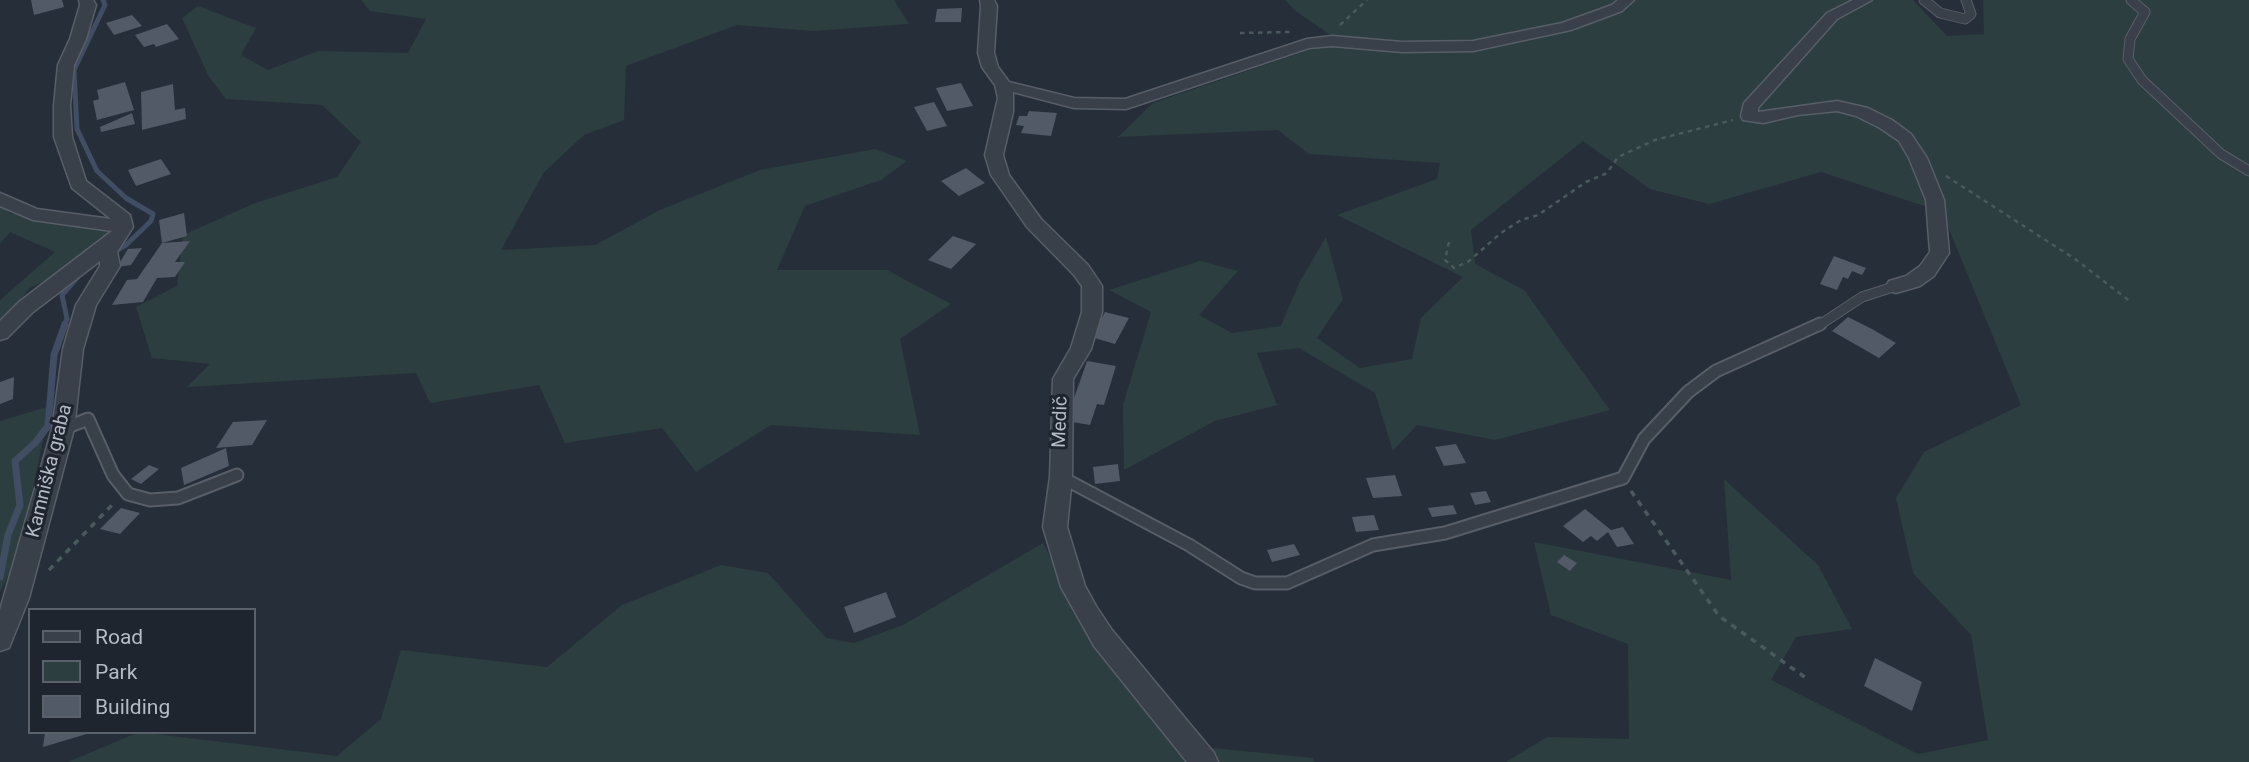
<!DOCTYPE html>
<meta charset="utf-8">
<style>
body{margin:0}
#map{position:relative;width:2249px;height:762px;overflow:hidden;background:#262e3a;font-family:Roboto,sans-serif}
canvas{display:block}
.legend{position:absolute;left:28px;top:608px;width:228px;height:126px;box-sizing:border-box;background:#1f252f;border:2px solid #5b616b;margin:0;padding:9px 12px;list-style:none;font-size:21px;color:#b5bbc6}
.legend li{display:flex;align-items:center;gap:14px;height:35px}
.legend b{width:35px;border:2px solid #5b616b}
</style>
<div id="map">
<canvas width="2249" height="762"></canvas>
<ul class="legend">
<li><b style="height:9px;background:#3a404a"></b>Road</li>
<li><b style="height:19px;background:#2c3e3f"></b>Park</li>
<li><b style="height:19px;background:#525967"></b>Building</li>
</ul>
</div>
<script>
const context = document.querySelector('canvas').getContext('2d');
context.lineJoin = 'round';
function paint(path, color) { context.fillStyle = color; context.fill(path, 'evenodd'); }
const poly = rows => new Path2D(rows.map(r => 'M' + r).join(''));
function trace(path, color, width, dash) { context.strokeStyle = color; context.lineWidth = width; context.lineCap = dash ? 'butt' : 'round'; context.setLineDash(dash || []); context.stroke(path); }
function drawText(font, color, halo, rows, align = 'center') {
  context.font = font + ' Roboto,sans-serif'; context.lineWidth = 6; context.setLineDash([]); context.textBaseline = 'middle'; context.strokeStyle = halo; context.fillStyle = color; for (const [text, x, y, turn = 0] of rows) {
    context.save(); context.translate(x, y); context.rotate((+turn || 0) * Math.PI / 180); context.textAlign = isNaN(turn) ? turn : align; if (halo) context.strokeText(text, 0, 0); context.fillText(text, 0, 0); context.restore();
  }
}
paint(poly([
 [361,0,894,0,909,24,813,31,737,25,626,66,624,120,584,135,544,172,501,250,595,245,660,210,760,170,875,149,907,161,881,180,805,206,777,270,887,270,951,304,900,339,920,435,771,425,696,472,662,428,565,443,539,385,430,403,416,373,187,387,210,364,152,358,136,307,177,286,183,235,255,203,337,177,361,142,322,105,226,99,209,77,182,18,198,6,256,28,241,55,268,70,318,51,408,53,426,19,370,11],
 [1285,0,1913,0,1947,36,1984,34,1983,0,2249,0,2249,762,1506,762,1547,737,1629,739,1628,644,1551,615,1534,542,1731,580,1724,479,1818,565,1852,629,1796,637,1771,680,1918,754,1988,740,1971,635,1913,573,1896,498,1924,452,2021,405,1942,212,1821,172,1709,204,1650,189,1583,141,1471,230,1475,264,1524,290,1610,410,1495,440,1417,425,1393,451,1375,393,1299,348,1257,353,1277,405,1215,421,1124,470,1123,405,1151,312,1109,290,1200,261,1238,271,1199,315,1232,333,1281,326,1299,283,1326,237,1343,299,1317,338,1360,368,1412,359,1421,318,1463,277,1337,215,1437,179,1440,163,1309,154,1278,130,1118,137,1153,103,1338,40,1294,10],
 [0,205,11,214,79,214,108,232,90,260,30,288,0,323,0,300,55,252,10,232,0,244],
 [50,406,20,551,0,592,0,421],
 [1043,543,1102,658,1203,747,1313,758,1314,762,68,762,139,732,337,756,381,719,401,650,547,667,622,605,721,565,768,573,826,638,854,643,903,625]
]), '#2c3e3f');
trace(poly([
 [103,0,105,5,74,70,77,129,97,171,126,198,153,214,151,221,126,245,112,253],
 [64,326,67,319,62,295,82,272]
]), '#404d63', 5);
trace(poly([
 [0,577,8,535,20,505,15,461,35,443,48,426,54,355,65,324]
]), '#404d63', 7);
paint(poly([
 [31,0,62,0,64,7,34,15],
 [962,8,961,22,935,22,937,9],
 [132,15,142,26,114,35,106,23],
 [167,24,179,39,156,47,154,44,144,47,135,35],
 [125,82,134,110,97,120,93,101,99,99,97,90],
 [961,83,973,106,947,111,936,88],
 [173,84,175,110,185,108,186,119,142,130,141,92],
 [934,102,947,126,927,131,914,107],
 [1029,111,1057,113,1051,136,1021,133,1024,126,1016,125,1019,116,1027,116],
 [132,113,135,124,101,132,100,127],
 [161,159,171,174,136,186,128,170],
 [966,168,985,183,959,196,941,181],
 [184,213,187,236,162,243,159,220],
 [953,236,976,244,951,269,928,260],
 [190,241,175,262,185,262,175,277,157,278,143,302,112,305,127,280,137,279,162,243],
 [142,248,131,265,117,267,128,249],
 [1834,256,1866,268,1862,275,1852,271,1848,279,1843,277,1837,290,1820,284],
 [1105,312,1129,318,1115,344,1091,337],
 [1848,317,1872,329,1896,343,1879,358,1832,331],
 [1087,361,1116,366,1104,405,1097,404,1090,425,1066,421],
 [14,377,13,399,0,404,0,382],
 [267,420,252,445,216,448,233,422],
 [1456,444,1466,463,1444,466,1435,447],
 [226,448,229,466,184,485,181,468],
 [1118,464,1120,481,1095,484,1093,467],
 [149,465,159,469,141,484,131,479],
 [1395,475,1402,496,1373,498,1366,478],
 [1486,491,1491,502,1475,505,1470,493],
 [1453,505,1457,514,1432,517,1428,508],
 [121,508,140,513,120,534,100,529],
 [1585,509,1611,530,1623,527,1634,544,1617,547,1608,532,1597,541,1591,536,1583,542,1563,526],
 [1374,515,1379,530,1356,532,1352,517],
 [1294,544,1300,555,1272,562,1267,550],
 [1564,555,1577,563,1570,571,1557,562],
 [886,592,896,617,854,633,844,607],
 [1875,658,1922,682,1912,711,1864,686],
 [45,732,90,732,90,733,43,747]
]), '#525967');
const serviceFar1 = poly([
 [1924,0,1940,13,1965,19,1971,14,1966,0],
 [2131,0,2145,12,2130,39,2128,59,2142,80,2221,154,2249,171],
 [1818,326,1862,297,1896,286]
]);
const service = poly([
 [63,429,88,419,113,475,128,494,150,500,178,498,237,475],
 [1061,477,1189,545,1241,578,1255,583,1287,583,1373,545,1445,533,1623,478,1644,439,1688,392,1716,371,1820,324]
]);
const minor = poly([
 [79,0,93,0,96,5,86,39,74,65,70,105,72,137,86,181,130,215,133,227,117,252,120,266,96,305,83,349,74,429,29,598,9,648,0,651,0,610,52,429,63,349,76,305,100,266,100,261,33,312,7,338,0,340,0,321,19,302,112,231,33,220,0,206,0,193,37,209,111,219,72,188,54,137,54,105,58,65,70,39,80,5,79,0],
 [980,0,994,0,997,6,994,53,998,67,1009,82,1074,98,1125,99,1307,39,1332,36,1402,42,1473,41,1562,23,1612,5,1618,0,1634,0,1622,11,1571,30,1473,51,1402,52,1332,46,1309,48,1126,109,1074,108,1013,92,1013,112,1003,155,1009,175,1041,219,1088,265,1102,286,1102,312,1091,349,1073,379,1072,477,1067,527,1085,586,1096,606,1112,630,1214,753,1218,762,1187,762,1094,646,1061,587,1043,527,1050,477,1053,379,1071,348,1082,312,1082,286,1074,275,1027,227,991,175,985,155,998,98,995,85,982,67,978,53,981,6,980,0],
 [1853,0,1872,0,1837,19,1758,108,1758,112,1837,101,1868,108,1892,120,1911,134,1927,158,1944,200,1949,253,1934,276,1920,286,1896,293,1889,291,1886,286,1889,281,1906,276,1920,266,1930,252,1926,200,1909,158,1899,141,1880,128,1856,116,1837,111,1798,115,1763,123,1743,120,1741,116,1744,103,1827,13,1853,0]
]);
trace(serviceFar1, '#585e68', 11);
trace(service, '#585e68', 15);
trace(minor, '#585e68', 3);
trace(poly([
 [1340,25,1367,0],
 [1240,33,1290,32],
 [1946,176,2075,259,2131,302],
 [1449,242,1445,260,1454,268,1469,261,1501,233,1521,220,1538,215,1586,182,1607,173,1618,157,1655,140,1733,120]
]), '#4a595c', 2.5, [4.5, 4.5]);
trace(poly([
 [1631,491,1719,616,1806,678],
 [49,570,114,503]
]), '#4a595c', 3.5, [6, 6]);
trace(serviceFar1, '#3a404a', 9);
trace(service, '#3a404a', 11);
paint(minor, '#3a404a');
drawText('19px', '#b5bbc6', '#1f252f', [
 ["Medič",1061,422,-88],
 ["Kamniška graba",50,471,-76]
]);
</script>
